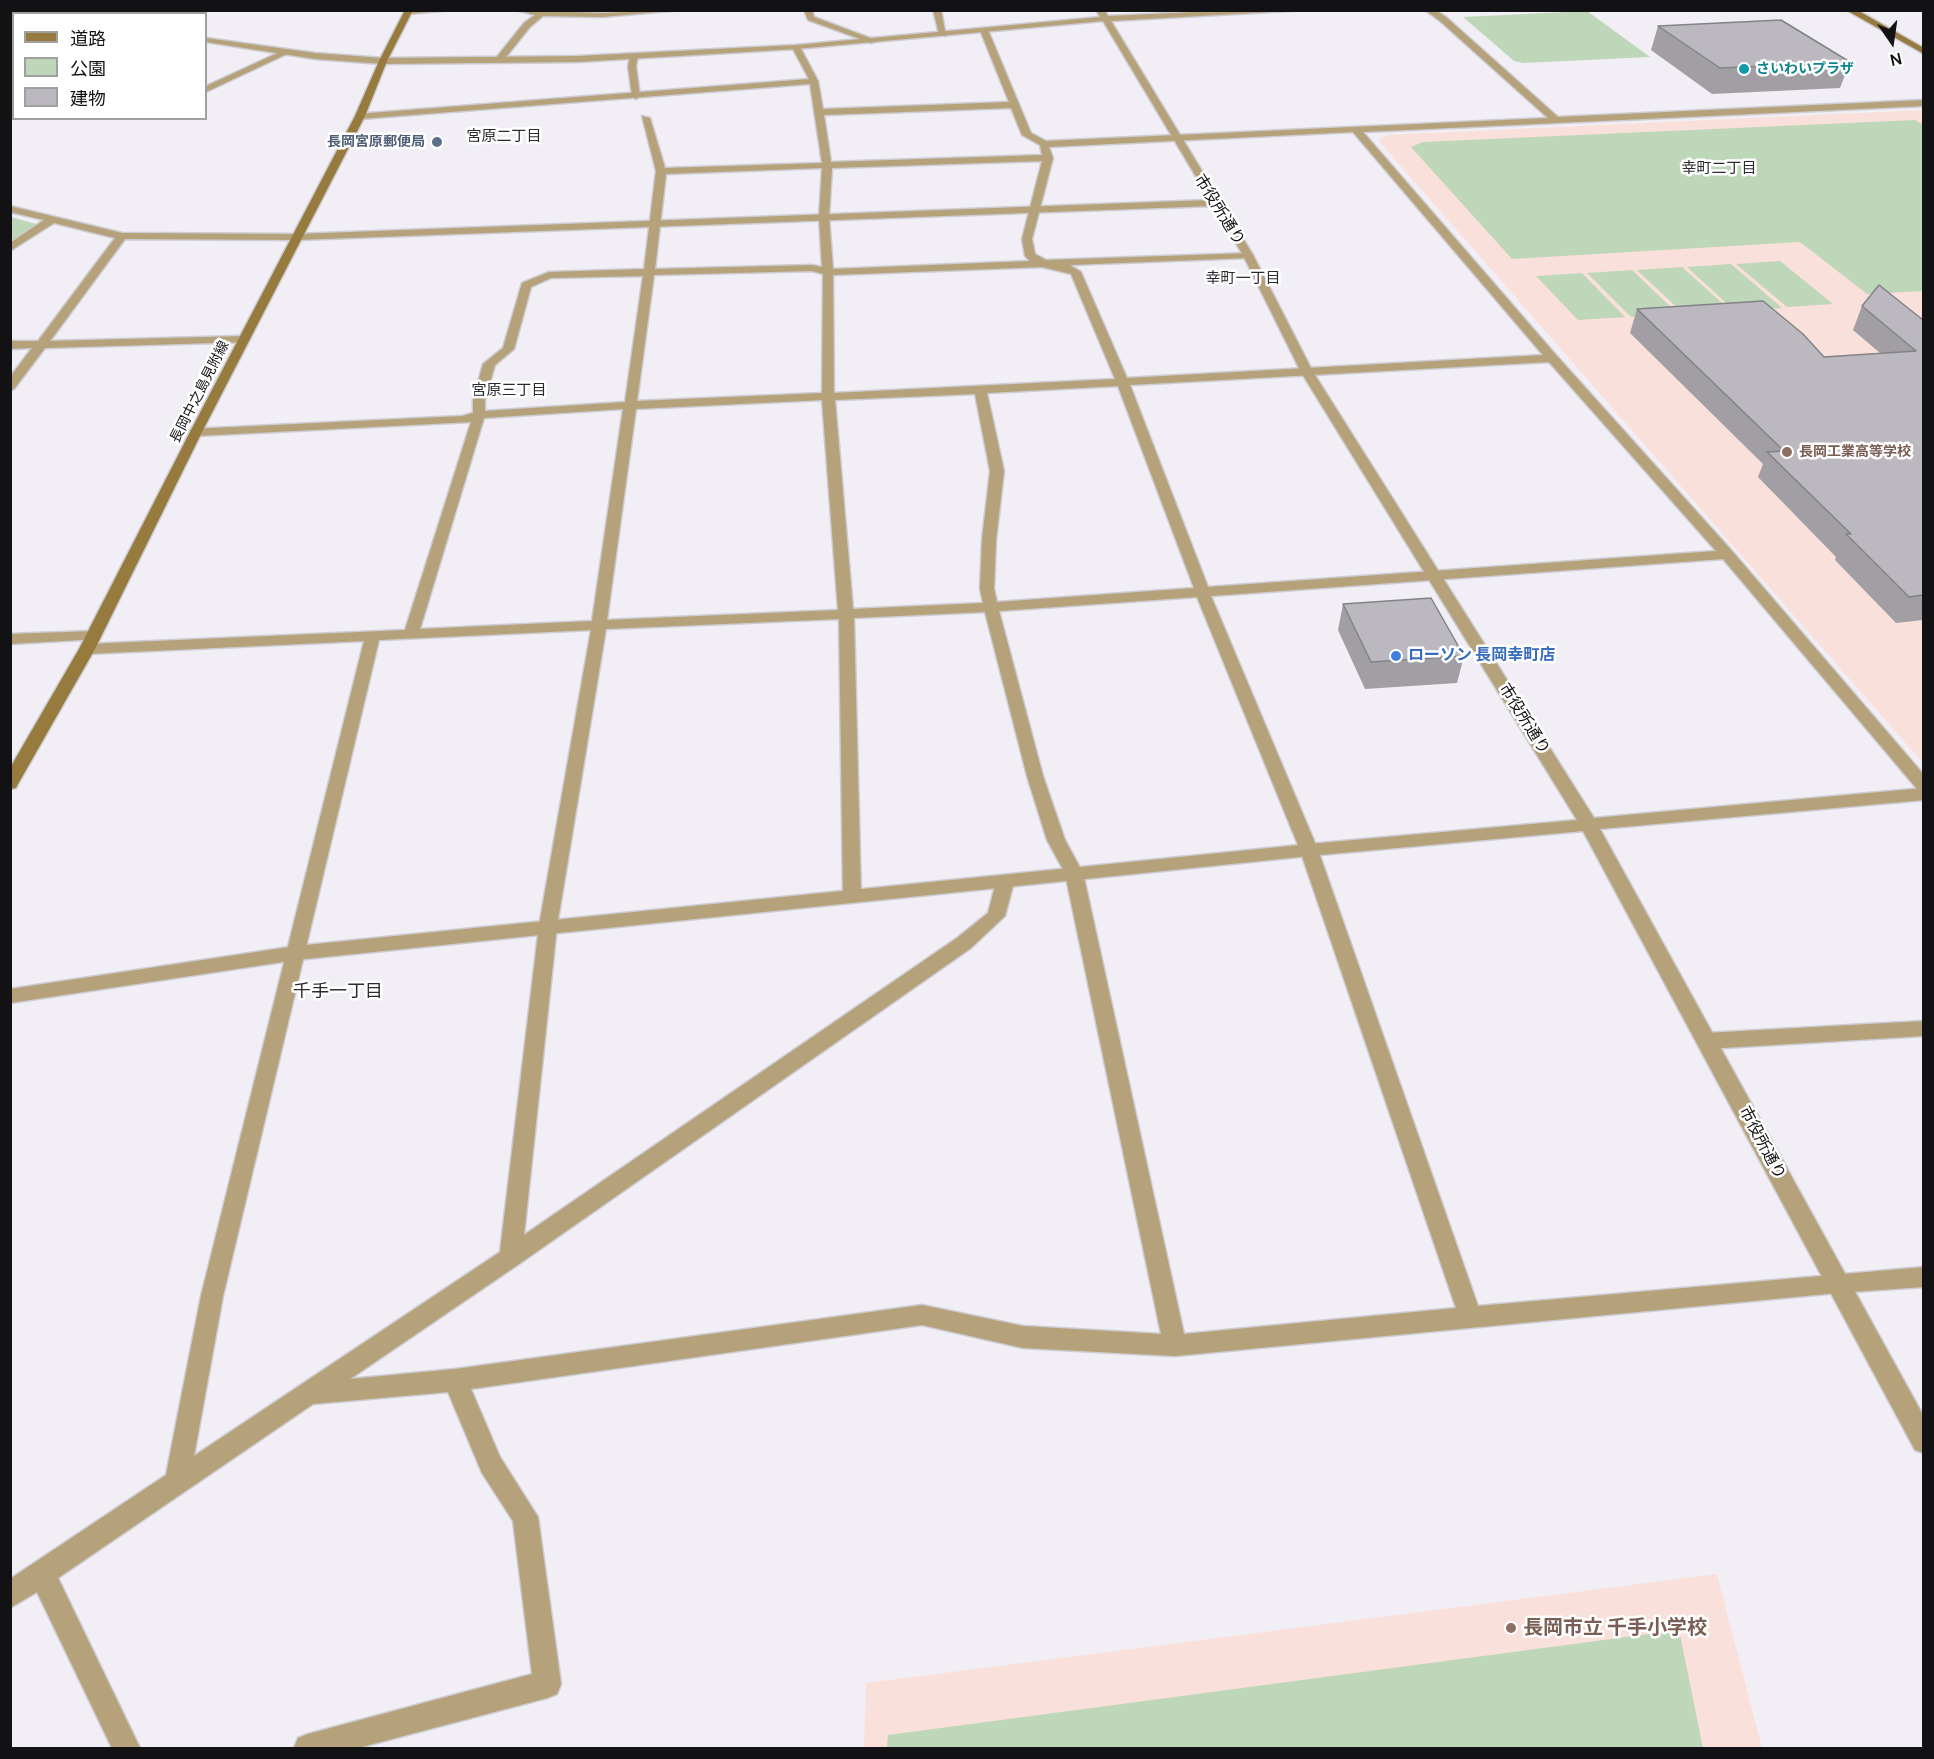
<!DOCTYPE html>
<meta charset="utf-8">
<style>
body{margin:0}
#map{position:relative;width:1934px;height:1759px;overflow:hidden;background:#f1eff5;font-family:Manrope,"Noto Sans JP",sans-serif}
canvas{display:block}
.frame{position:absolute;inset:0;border:12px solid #121214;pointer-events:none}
.legend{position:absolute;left:12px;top:12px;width:195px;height:108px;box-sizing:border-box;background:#fff;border:2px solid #a0a0a1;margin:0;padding:8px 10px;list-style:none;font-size:18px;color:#121214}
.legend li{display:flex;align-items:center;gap:12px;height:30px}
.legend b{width:30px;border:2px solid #a0a0a1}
.north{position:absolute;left:1862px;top:12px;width:60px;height:60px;-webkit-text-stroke:4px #fff;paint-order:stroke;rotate:167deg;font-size:16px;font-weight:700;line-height:24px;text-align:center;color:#121214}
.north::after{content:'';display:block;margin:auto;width:21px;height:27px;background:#121214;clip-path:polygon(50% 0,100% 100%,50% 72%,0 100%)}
</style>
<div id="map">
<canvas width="1934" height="1759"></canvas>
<div class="frame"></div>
<ul class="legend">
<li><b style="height:8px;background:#977a3d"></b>道路</li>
<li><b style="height:16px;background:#bdd7b8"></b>公園</li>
<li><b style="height:16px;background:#bbb9bf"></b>建物</li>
</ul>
<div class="north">N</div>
</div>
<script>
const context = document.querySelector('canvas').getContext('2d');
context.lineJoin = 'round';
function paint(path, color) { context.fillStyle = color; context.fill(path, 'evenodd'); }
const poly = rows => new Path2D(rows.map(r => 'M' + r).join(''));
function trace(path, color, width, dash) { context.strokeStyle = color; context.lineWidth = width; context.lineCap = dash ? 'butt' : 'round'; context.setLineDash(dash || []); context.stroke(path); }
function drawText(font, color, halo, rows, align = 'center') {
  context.font = font + ' Manrope,"Noto Sans JP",sans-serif'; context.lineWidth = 5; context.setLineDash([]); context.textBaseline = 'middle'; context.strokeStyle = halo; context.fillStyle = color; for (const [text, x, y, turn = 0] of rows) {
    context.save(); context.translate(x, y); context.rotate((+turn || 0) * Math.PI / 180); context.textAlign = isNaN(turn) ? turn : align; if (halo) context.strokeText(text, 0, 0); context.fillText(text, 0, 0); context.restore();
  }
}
paint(poly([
 [1923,110,1923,763,1378,140,1388,135],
 [1717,1574,1762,1748,864,1748,866,1683]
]), '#fae0da');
paint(poly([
 [1587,11,1650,57,1523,63,1514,61,1463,17],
 [1915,120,1924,125,1923,291,1867,294,1800,242,1512,259,1411,147,1423,142],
 [10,217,11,217,36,224,11,242],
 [1780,261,1833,304,1787,307,1736,264],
 [1731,264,1782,308,1735,311,1687,267],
 [1682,267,1731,311,1684,314,1637,270],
 [1632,270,1678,314,1631,317,1587,273],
 [1582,273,1625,317,1578,320,1536,276],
 [1679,1630,1703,1748,887,1748,888,1735]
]), '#bdd7b8');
const service = poly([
 [406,10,450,10,409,14,406,14,406,10],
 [516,10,602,13,681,10,602,17,543,16,530,27,502,62,496,62,496,58,524,23,535,15,516,10],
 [634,54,638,57,636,66,640,96,636,99,632,96,628,66,630,57,634,54]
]);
const minor = poly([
 [180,10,191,10,187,14,176,14,180,10],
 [804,10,812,10,814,17,878,41,871,43,808,20,804,10],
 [933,10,941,10,946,36,939,34,933,10],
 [1425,10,1435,10,1446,17,1558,117,1924,100,1924,106,1363,132,1556,355,1732,551,1924,775,1924,791,1918,790,1723,559,1211,596,1318,850,1478,1306,1924,1267,1924,1287,1837,1293,1175,1356,1023,1348,922,1325,471,1389,500,1457,538,1517,561,1684,557,1694,547,1698,358,1748,294,1748,298,1738,308,1734,532,1674,513,1521,482,1473,448,1392,313,1404,58,1578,140,1748,112,1748,37,1592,10,1608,10,1579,166,1475,201,1296,364,641,87,654,79,649,87,644,405,630,471,422,196,436,191,435,190,432,191,429,462,416,473,413,473,400,483,364,503,348,522,283,549,272,644,269,656,171,642,116,650,118,665,168,822,163,810,84,360,119,357,118,357,114,809,79,792,47,796,45,800,47,818,81,823,109,1009,102,980,30,984,28,988,30,1031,133,1046,141,1548,118,1440,21,1425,10],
 [1011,108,1022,135,1040,145,1042,155,831,162,824,115,1011,108],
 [1353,132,1543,355,1127,378,1081,272,1070,265,1248,258,1253,255,1252,253,1046,260,1035,254,1032,239,1053,158,1049,147,1353,132],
 [1042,161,1022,239,1025,256,1030,261,833,269,829,217,832,168,1042,161],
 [822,168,819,217,822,267,812,265,655,269,666,174,822,168],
 [1042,267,1071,274,1115,379,834,393,833,275,1042,267],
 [812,271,823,274,822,393,637,401,654,275,812,271],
 [643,276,625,402,485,411,485,400,495,365,514,349,531,287,551,278,643,276],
 [1549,362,1716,551,1208,587,1130,385,1549,362],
 [1118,386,1194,588,997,602,994,589,996,540,1004,471,987,393,1118,386],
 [975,394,990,471,982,540,980,589,983,603,853,609,835,400,975,394],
 [822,400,838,610,607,620,636,409,822,400],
 [623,409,592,621,420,629,484,418,623,409],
 [1197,597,1300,850,1456,1308,1184,1334,1083,873,1065,840,1043,776,999,611,1197,597],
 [985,612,1027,776,1047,840,1065,873,1161,1334,1023,1326,922,1305,455,1369,350,1379,519,1264,971,948,1005,916,1014,882,1011,878,1005,876,999,878,996,882,988,913,957,938,524,1235,557,926,606,629,839,619,843,895,846,900,852,901,858,900,861,895,854,618,985,612],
 [591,630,539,926,500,1252,194,1456,223,1296,379,640,591,630],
 [284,50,291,52,206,92,206,86,284,50],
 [14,95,14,101,10,102,10,96,14,95],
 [10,206,122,233,297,234,302,237,297,240,125,239,50,341,243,336,247,338,247,342,45,348,14,389,10,390,10,377,32,348,10,349,10,341,38,341,115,238,54,223,10,251,10,243,44,220,10,212,10,206],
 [93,631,98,633,101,636,98,639,10,644,10,634,93,631],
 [1924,1021,1924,1036,1706,1049,1699,1046,1696,1041,1699,1036,1706,1033,1924,1021]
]);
const tertiary = poly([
 [76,10,87,10,82,14,71,14,76,10],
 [1096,10,1104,10,1108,16,1239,10,1306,10,1111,21,1253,255,1313,372,1594,818,1924,788,1924,800,1600,829,1924,1417,1924,1453,1915,1450,1583,831,1309,856,296,960,10,1003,10,989,296,946,1309,844,1577,820,1301,372,1243,255,1213,206,297,240,292,237,297,234,1210,200,1103,21,796,49,578,62,383,64,315,59,206,42,206,38,315,53,383,58,578,56,796,45,1100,17,1096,10],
 [10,34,14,34,14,39,10,39,10,34]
]);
const secondary = poly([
 [405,10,413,10,387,61,365,116,202,432,95,649,18,784,16,788,10,789,10,768,79,649,190,432,355,116,379,61,405,10],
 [1846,10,1857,10,1924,48,1924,54,1846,10],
 [10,16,14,16,14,20,10,20,10,16]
]);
trace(service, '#cdccd1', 3);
trace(minor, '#cdccd1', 3);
trace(tertiary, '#cdccd1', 3);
trace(secondary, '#cdccd1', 3);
paint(service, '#b5a17a');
paint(minor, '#b5a17a');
paint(tertiary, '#b5a17a');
paint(secondary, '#977a3d');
paint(poly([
 [1658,26,1850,62,1840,88,1712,94,1651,50],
 [1862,306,1923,320,1923,620,1896,623,1835,560,1836,557,1758,477,1763,464,1630,333,1637,309,1824,357,1880,353,1853,330],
 [1343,604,1464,656,1457,683,1365,689,1338,630]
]), '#a19fa4');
const building = poly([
 [1781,20,1850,62,1720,68,1658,26,1781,20],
 [1879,285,1923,320,1923,595,1909,597,1846,534,1851,534,1767,452,1784,451,1637,309,1763,301,1803,334,1824,357,1916,351,1862,306,1879,285],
 [1431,598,1464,656,1371,662,1343,604,1431,598]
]);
paint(building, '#bbb9bf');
trace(building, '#838286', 1.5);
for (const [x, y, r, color] of [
 [1744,69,6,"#0f9aa8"],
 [437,142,6,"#5c6f8a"],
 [1787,452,6,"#8d6e63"],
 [1396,656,6,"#3f7fe0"],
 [1511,1628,6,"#8d6e63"]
]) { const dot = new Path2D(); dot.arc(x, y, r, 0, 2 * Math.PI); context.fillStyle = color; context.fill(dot); trace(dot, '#fff', 2); }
drawText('bold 14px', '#0d838f', '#fff', [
 ["さいわいプラザ",1756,69]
], 'left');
drawText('bold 14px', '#4e5e75', '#fff', [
 ["長岡宮原郵便局",425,142]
], 'right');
drawText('14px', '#121214', '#fff', [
 ["長岡中之島見附線",200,392,-63]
]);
drawText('bold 14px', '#785e54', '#fff', [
 ["長岡工業高等学校",1799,452]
], 'left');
drawText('15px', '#2b2a2e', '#fff', [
 ["宮原二丁目",504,137],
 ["幸町二丁目",1719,169],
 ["幸町一丁目",1243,279],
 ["宮原三丁目",509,391]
]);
drawText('16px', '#121214', '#fff', [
 ["市役所通り",1219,210,58],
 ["市役所通り",1524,719,58],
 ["市役所通り",1762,1143,62]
]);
drawText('bold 16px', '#366cbe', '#fff', [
 ["ローソン 長岡幸町店",1408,656]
], 'left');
drawText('18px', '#2b2a2e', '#fff', [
 ["千手一丁目",338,992]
]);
drawText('bold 20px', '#785e54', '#fff', [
 ["長岡市立 千手小学校",1523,1628]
], 'left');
</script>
